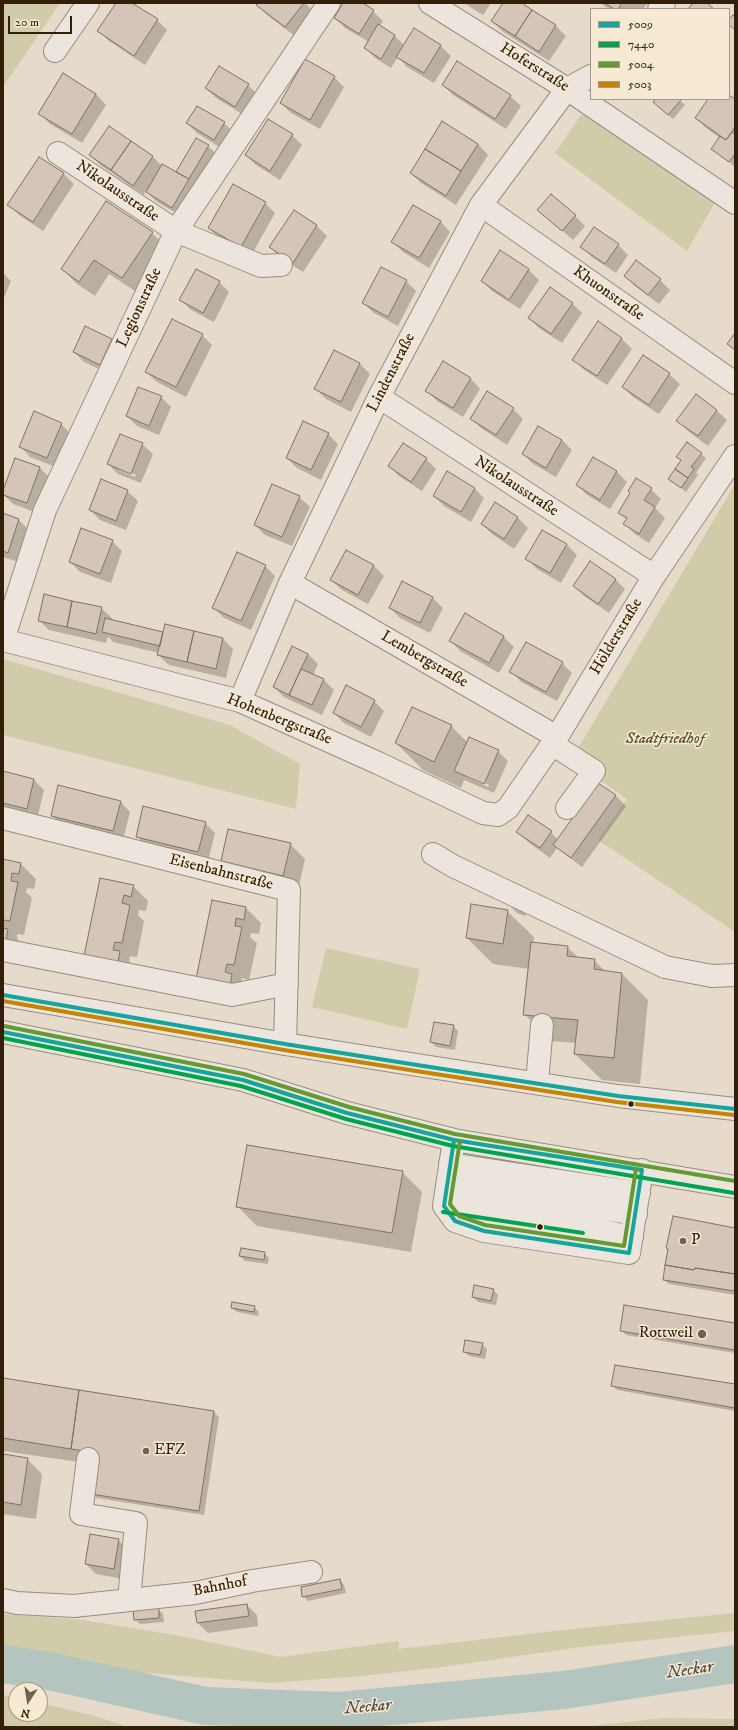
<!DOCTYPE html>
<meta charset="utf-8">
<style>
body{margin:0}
#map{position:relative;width:738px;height:1730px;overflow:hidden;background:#e6dbca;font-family:"IM FELL DW Pica",serif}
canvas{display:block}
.frame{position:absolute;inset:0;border:4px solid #331f09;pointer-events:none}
.legend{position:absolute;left:590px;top:8px;width:140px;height:92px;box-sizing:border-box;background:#f7ead5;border:1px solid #a99983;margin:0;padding:5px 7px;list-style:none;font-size:12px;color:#331f09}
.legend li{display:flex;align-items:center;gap:8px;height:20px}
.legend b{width:20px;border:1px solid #a99983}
.north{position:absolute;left:8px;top:1682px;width:40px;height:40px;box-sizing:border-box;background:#f7ead5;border:1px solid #a99983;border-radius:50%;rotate:192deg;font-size:11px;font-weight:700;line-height:16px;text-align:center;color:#331f09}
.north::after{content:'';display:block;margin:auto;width:14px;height:18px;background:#72614d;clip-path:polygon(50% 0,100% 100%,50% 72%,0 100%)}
.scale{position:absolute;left:8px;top:16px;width:64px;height:18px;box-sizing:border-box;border:2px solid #331f09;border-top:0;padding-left:5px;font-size:12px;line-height:14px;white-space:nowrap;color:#331f09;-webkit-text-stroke:3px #f7ead5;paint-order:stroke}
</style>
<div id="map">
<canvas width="738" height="1730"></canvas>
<div class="frame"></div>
<ul class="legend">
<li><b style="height:5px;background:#14a59d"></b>5009</li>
<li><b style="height:5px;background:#00a44f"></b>7440</li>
<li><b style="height:5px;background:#639a31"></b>5004</li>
<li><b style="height:5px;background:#c68402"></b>5003</li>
</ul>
<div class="north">N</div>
<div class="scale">20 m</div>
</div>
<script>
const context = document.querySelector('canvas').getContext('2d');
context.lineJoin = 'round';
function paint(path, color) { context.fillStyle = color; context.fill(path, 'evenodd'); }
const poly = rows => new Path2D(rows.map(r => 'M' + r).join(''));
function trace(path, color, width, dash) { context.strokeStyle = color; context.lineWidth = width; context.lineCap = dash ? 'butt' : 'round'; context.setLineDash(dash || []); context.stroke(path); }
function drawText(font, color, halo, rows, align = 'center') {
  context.font = font + ' "IM FELL DW Pica",serif'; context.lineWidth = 3; context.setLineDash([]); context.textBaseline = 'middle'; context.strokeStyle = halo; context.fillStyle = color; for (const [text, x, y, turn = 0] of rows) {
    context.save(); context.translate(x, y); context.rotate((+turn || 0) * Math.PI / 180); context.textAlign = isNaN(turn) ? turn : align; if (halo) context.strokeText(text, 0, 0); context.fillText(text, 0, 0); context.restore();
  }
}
paint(poly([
 [3,3,60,3,3,87],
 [592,110,720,194,687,251,555,153,580,116],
 [735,484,735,932,598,840,627,799,571,760],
 [3,659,230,725,300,764,296,809,3,735],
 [326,948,420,969,407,1029,312,1007],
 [735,1613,735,1631,581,1647,442,1667,362,1676,269,1683,86,1668,3,1650,3,1614,83,1620,181,1636,281,1657,399,1641,398,1649,572,1629],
 [3,1695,16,1698,16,1714,40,1714,40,1703,92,1715,125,1726,3,1727],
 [664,1718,735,1719,735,1727,580,1727]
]), '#d0ccaa');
paint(poly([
 [117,3,130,3,157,20,167,30,145,65,109,41,99,31],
 [259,3,305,3,314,12,296,37,267,15,257,5],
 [344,3,361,3,373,11,383,21,380,26,395,36,404,45,414,29,441,46,451,56,434,83,407,67,398,57,391,68,375,58,365,48,369,42,345,28,335,18],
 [464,3,491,3,483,15],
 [504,3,520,3,556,26,566,36,549,61,502,31,492,21],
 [600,3,648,3,643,9,609,9],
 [220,67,248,85,258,95,245,116,216,98,206,88],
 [334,77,344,87,320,129,291,113,281,103],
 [443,85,510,96,521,106,506,129,453,95],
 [96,94,106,105,82,143,50,124,40,114],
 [729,96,735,100,734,166,712,149,720,138,706,128,696,118,709,99,729,99],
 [657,99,678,99,685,105,673,119,659,107],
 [187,123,224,123,234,133,224,150,197,133],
 [443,123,478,144,488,155,456,205,421,183,411,173],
 [109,127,153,157,162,166,176,173,208,146,218,156,183,217,157,202,146,191,144,195,100,165,90,155],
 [292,135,302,145,280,180,256,165,246,155],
 [39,158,64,174,74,184,43,231,19,215,9,205],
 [106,202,152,233,167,248,138,293,109,274,95,296,77,284,62,269],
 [265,203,275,213,251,256,219,238,209,228],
 [539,210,575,216,585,226,573,240],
 [294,211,317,226,327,236,303,272,280,257,270,247],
 [440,221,450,232,429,268,403,252,393,242],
 [618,245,628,255,616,273,592,257,582,247],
 [501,252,529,270,539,280,520,309,492,291,482,281],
 [382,268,406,281,416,291,398,326,374,313,363,303],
 [197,270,219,282,229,292,214,322,191,310,181,300],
 [3,273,11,281,3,300],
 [625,276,660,280,670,290,659,304,635,286],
 [572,303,582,313,562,343,539,328,529,318],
 [202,335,212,345,186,397,157,382,146,372],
 [112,339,122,349,110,374,84,362,74,352],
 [622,339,632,349,607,385,583,369,573,359],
 [334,351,360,364,370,374,351,412,326,399,316,389],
 [643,357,669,374,680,384,659,414,633,397,623,387],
 [470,378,480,389,463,417,437,401,427,391],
 [161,397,171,407,159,435,137,426,127,416],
 [513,409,523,419,507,445,481,428,471,418],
 [716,410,727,420,708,446,688,431,678,421],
 [61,424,71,434,58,468,30,457,20,446],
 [328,434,338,444,321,480,297,468,287,458],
 [562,440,572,450,556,477,533,464,523,454],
 [142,444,153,454,141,483,118,474,108,464],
 [119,468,136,475,135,477,119,470],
 [701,454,706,458,696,473,698,475,686,492,670,479,682,461],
 [593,458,617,472,627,482,610,509,587,495,577,485],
 [426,459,436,469,422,491,399,476,389,466],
 [40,468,50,478,37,513,13,504,3,494],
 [474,488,484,498,471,522,444,506,434,496],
 [651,489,661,499,655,508,665,518,649,543,635,534,625,524,627,520,619,512],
 [127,491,138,501,126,530,100,520,90,510],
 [299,497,310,507,292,546,265,535,255,525],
 [496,503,518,518,528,528,514,549,492,534,482,524],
 [3,514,19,520,29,530,18,562,3,557],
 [542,531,567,545,577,555,561,583,537,569,527,559],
 [112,541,122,551,111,583,80,572,70,562],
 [347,552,374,566,384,576,368,604,342,590,331,580],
 [265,566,275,576,251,630,224,618,214,608],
 [615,579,625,589,609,613,584,596,574,586],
 [433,598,443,608,430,633,400,618,390,608],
 [101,608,112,618,111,621,163,633,165,626,223,639,233,649,226,678,169,665,158,655,159,653,113,642,108,636,106,643,49,630,39,620],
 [465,615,504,637,514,647,499,673,460,651,450,640],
 [308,654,318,664,313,675,324,680,334,690,322,715,284,697,274,687],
 [562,663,572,673,557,701,521,682,511,671],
 [374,701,384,711,371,737,344,723,334,713],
 [451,726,468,743,498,751,508,761,494,793,464,780,461,788,423,770,396,743],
 [466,775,489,785,488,787,466,777],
 [3,772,34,780,44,790,37,819,3,810],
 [599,784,616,796,626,806,582,867,557,848,550,858,528,842,518,832,551,832,558,840],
 [120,801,130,812,123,840,62,825,52,815],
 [205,823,215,833,208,862,147,846,137,836],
 [290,844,305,859,298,890,237,875,222,860],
 [3,860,21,864,36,879,34,889,27,888,26,892,32,898,24,935,17,934,17,938,23,945,3,952],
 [100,879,133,886,148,901,146,911,139,910,138,915,144,921,137,957,130,956,129,961,135,967,100,971],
 [213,902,246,908,261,923,259,934,251,933,250,937,257,943,249,980,242,978,241,984,247,990,197,978],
 [515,902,528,910,525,916,517,913,512,908],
 [507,911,534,937,533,943,567,947,579,958,594,960,606,972,622,974,648,1000,640,1084,602,1080,575,1054,576,1043,551,1041,524,1014,529,969,493,964,467,938],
 [453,1026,458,1031,455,1050,436,1047,431,1042],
 [402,1172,422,1192,411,1252,257,1226,237,1206],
 [735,1229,735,1295,669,1284,664,1279],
 [264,1253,269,1258,268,1264,245,1261,240,1256],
 [493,1290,498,1295,496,1305,478,1302,473,1297],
 [254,1307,259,1312,258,1316,237,1312,232,1308],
 [735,1324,735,1353,626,1335,621,1330],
 [482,1344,487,1349,485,1359,469,1356,464,1351],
 [3,1379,214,1412,219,1417,204,1515,97,1498,92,1494,86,1463,3,1451],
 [612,1385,735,1385,735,1411,617,1390],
 [3,1455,27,1459,42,1474,36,1519,3,1514],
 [118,1540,128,1550,123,1579,96,1574,86,1564],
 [340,1580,344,1585,346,1593,308,1601,303,1596],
 [247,1605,257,1615,258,1626,208,1633,198,1623],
 [158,1609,163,1614,164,1622,140,1624,135,1619]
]), '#0003');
trace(poly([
 [270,1727,277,1709]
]), '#b3c5be', 6);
trace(poly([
 [3,1664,54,1672,205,1706,338,1711,564,1690,735,1664]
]), '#b3c5be', 38);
const building = poly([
 [116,3,132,3,158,19,134,56,97,31,116,3],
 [258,3,304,3,285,27,256,5,258,3],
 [343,3,363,3,374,10,359,34,334,18,343,3],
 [503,3,522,3,532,10,515,36,491,21,503,3],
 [605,3,622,3,618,9,614,9,605,3],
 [693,3,707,3,714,9,688,9,693,3],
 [532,10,556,25,539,52,515,36,532,10],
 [733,15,735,17,735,30,729,25,729,20,733,15],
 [378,24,395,35,381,59,364,48,378,24],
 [414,28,441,45,424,73,396,57,414,28],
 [305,59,335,76,310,120,280,103,305,59],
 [457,61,511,95,495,119,442,85,457,61],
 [219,66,249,84,235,107,205,88,219,66],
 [63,73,96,94,72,134,38,114,63,73],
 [729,95,735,99,735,127,726,140,695,118,708,99,729,99,729,95],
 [656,99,680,99,681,100,668,115,653,102,656,99],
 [197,106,225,122,214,140,186,123,197,106],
 [268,119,293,134,270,171,245,155,268,119],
 [442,121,478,144,461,171,425,149,442,121],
 [109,126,131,141,111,170,89,155,109,126],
 [732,132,735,135,735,154,729,162,711,149,720,136,726,140,732,132],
 [196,138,209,145,189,179,176,172,196,138],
 [131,141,153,156,133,186,111,170,131,141],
 [425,149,461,171,446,196,410,173,425,149],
 [39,157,64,173,33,222,7,205,39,157],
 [162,164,189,179,172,208,146,192,162,164],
 [233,184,266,202,241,247,208,228,233,184],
 [551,194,576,215,562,231,537,210,551,194],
 [106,201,153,232,122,278,94,260,79,282,61,269,106,201],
 [413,205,441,221,419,258,391,242,413,205],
 [294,210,317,225,293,263,269,247,294,210],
 [594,227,619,244,605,264,580,247,594,227],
 [500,250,529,269,509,300,481,281,500,250],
 [636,260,661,279,648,295,624,276,636,260],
 [381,267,407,280,388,317,362,303,381,267],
 [196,269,220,281,203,313,179,300,196,269],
 [550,287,573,303,551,334,528,318,550,287],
 [172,319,203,334,176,387,145,372,172,319],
 [598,321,622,338,597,376,572,360,598,321],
 [85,326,112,339,100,365,73,352,85,326],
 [735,333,735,350,727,344,735,333],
 [334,350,360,363,341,402,314,389,334,350],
 [643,355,670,373,649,405,622,387,643,355],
 [443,361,471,378,453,408,425,391,443,361],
 [138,387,162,396,149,426,126,416,138,387],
 [487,391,514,408,496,435,470,419,487,391],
 [696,394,717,410,698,436,676,421,696,394],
 [34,411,62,423,47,458,19,447,34,411],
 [303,421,329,433,311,470,286,458,303,421],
 [538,426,562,440,546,468,522,454,538,426],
 [120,434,143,443,131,474,107,464,120,434],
 [687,442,702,453,691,467,694,469,688,478,675,469,681,460,676,457,687,442],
 [403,443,427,458,411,482,388,466,403,443],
 [593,457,617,471,600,500,576,485,593,457],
 [15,458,40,467,27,503,3,495,3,490,15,458],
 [675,469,688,478,681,488,668,479,675,469],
 [447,471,475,488,461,512,433,496,447,471],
 [636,478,652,488,644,500,655,507,639,534,623,524,627,518,618,513,630,493,628,491,636,478],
 [101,479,128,490,116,521,89,510,101,479],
 [272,484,300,496,282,537,254,525,272,484],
 [495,502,518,517,504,539,481,524,495,502],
 [3,513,19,519,8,553,3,551,3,513],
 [81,528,113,540,100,574,69,562,81,528],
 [542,530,567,544,550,573,525,559,542,530],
 [346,550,374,565,358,595,330,580,346,550],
 [237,552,266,565,241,621,212,608,237,552],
 [590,561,616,579,598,604,573,586,590,561],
 [402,581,433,597,420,623,389,608,402,581],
 [44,594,72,601,67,627,38,621,44,594],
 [72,601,102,607,96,634,67,627,72,601],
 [465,613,504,636,489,663,449,641,465,613],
 [105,618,163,632,160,646,102,632,105,618],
 [165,624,194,631,187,662,157,655,165,624],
 [194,631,223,638,216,669,187,662,194,631],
 [526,642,563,662,546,692,509,672,526,642],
 [292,646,308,654,289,695,273,687,292,646],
 [301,669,324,679,312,705,289,695,301,669],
 [346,685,375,700,361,727,333,713,346,685],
 [412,707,452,725,434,762,395,743,412,707],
 [469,737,499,750,484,784,454,771,469,737],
 [3,771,34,779,27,809,3,803,3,771],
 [598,783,616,795,571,858,553,845,598,783],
 [58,785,121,801,113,831,51,816,58,785],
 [143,806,206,822,198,852,136,837,143,806],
 [528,815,552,831,540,848,516,832,528,815],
 [228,829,291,843,283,876,221,861,228,829],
 [3,859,21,863,19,874,12,873,11,881,18,882,10,921,3,920,3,859],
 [100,878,134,885,131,897,124,895,122,903,130,905,122,943,115,942,113,950,120,951,118,963,84,956,100,878],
 [212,900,246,907,244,920,236,918,235,926,242,927,234,965,227,964,225,972,232,974,230,986,196,979,212,900],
 [471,904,508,910,503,944,466,938,471,904],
 [3,928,8,929,6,941,3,941,3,928],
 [531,942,568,946,567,956,595,959,594,969,622,973,614,1058,574,1054,578,1020,523,1015,531,942],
 [434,1022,454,1025,450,1046,430,1042,434,1022],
 [247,1145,403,1171,392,1233,236,1207,247,1145],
 [673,1216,735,1228,735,1274,695,1268,694,1270,665,1265,668,1249,666,1248,673,1216],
 [241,1248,265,1252,264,1260,239,1256,241,1248],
 [665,1265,694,1270,695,1268,735,1274,735,1291,663,1280,665,1265],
 [474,1285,494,1289,491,1301,472,1297,474,1285],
 [232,1302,255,1306,254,1312,231,1308,232,1302],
 [624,1305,735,1323,735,1350,620,1331,624,1305],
 [465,1340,483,1343,480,1355,463,1352,465,1340],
 [615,1365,735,1384,735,1408,611,1386,615,1365],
 [3,1378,79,1390,71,1449,3,1438,3,1378],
 [79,1390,214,1411,199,1511,91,1494,98,1453,71,1449,79,1390],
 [3,1454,28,1458,21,1505,3,1502,3,1454],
 [90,1534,119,1539,114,1569,85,1564,90,1534],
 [340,1579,342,1589,302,1597,301,1587,340,1579],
 [247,1604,249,1616,197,1623,195,1611,247,1604],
 [159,1608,159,1618,134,1620,133,1610,159,1608]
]);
paint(building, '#d5c4b8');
trace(building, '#7c7368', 1);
const minor = poly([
 [430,3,567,89,735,203],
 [659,9,664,3],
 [55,51,88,3],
 [58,153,176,231,261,266,281,265],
 [481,205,735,383],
 [379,397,654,576],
 [290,583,557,737],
 [3,640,240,701,378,763,483,813,498,815,508,808,557,737,654,576,735,456],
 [3,640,45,510,176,231,329,3],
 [240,701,290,583,379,397,481,205,567,89,591,76],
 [552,744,594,771,567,808],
 [3,818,289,890,285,1044],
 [433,854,453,866,665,967,712,976,735,975],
 [3,950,232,995,287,984],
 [3,995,285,1044,417,1065,618,1096,735,1109],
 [3,1032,243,1080,347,1113,454,1140,735,1187],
 [537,1083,542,1025],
 [454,1140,444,1206,455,1221,484,1231,629,1253,642,1170],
 [450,1164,639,1193],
 [447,1185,636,1214],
 [444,1206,584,1227,632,1237],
 [88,1459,81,1514,136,1523,129,1600],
 [3,1600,17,1603,74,1606,195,1593,252,1581,311,1572]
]);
trace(minor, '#968d81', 24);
trace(minor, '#ebe5dd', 22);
trace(poly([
 [3,995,285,1044,417,1065,618,1096,735,1109],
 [3,1032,243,1080,347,1113,454,1140],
 [454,1140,642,1170,629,1253,484,1231,455,1221,444,1206,454,1140]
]), '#14a59d', 4);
trace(poly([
 [3,1038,241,1086,346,1119,453,1146,734,1193],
 [443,1212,583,1233]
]), '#00a44f', 4);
trace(poly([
 [4,1026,244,1074,349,1107,455,1134,735,1181],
 [460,1141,450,1204,459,1216,485,1225,624,1246,636,1169]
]), '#639a31', 4);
trace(poly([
 [3,1001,284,1050,416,1071,617,1102,734,1115]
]), '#c68402', 4);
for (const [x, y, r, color] of [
 [631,1104,3.5,"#331f09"],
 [540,1227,3.5,"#331f09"],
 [683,1241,4,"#72614d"],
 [702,1334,5,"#72614d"],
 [146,1451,4,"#72614d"]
]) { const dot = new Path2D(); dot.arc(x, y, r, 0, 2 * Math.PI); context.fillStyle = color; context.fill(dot); trace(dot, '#f7ead5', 1.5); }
drawText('16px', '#331f09', '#f7ead5', [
 ["Hoferstraße",534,68,32],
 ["Nikolausstraße",117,192,34],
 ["Khuonstraße",608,294,35],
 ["Legionstraße",140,308,-65],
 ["Lindenstraße",392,373,-63],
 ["Nikolausstraße",516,487,33],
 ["Hölderstraße",617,637,-59],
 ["Lembergstraße",424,660,30],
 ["Hohenbergstraße",279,720,22],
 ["Eisenbahnstraße",221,873,14],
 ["Bahnhof",220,1587,-11]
]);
drawText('italic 16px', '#5d4f31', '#f7ead5', [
 ["Stadtfriedhof",665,740]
]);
drawText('16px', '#331f09', '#f7ead5', [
 ["P",691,1241],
 ["Rottweil",693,1334,"right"],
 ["EFZ",154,1451]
], 'left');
drawText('italic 17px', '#534e3e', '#f7ead5', [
 ["Neckar",690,1671,-8],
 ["Neckar",368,1708,-5]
]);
</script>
